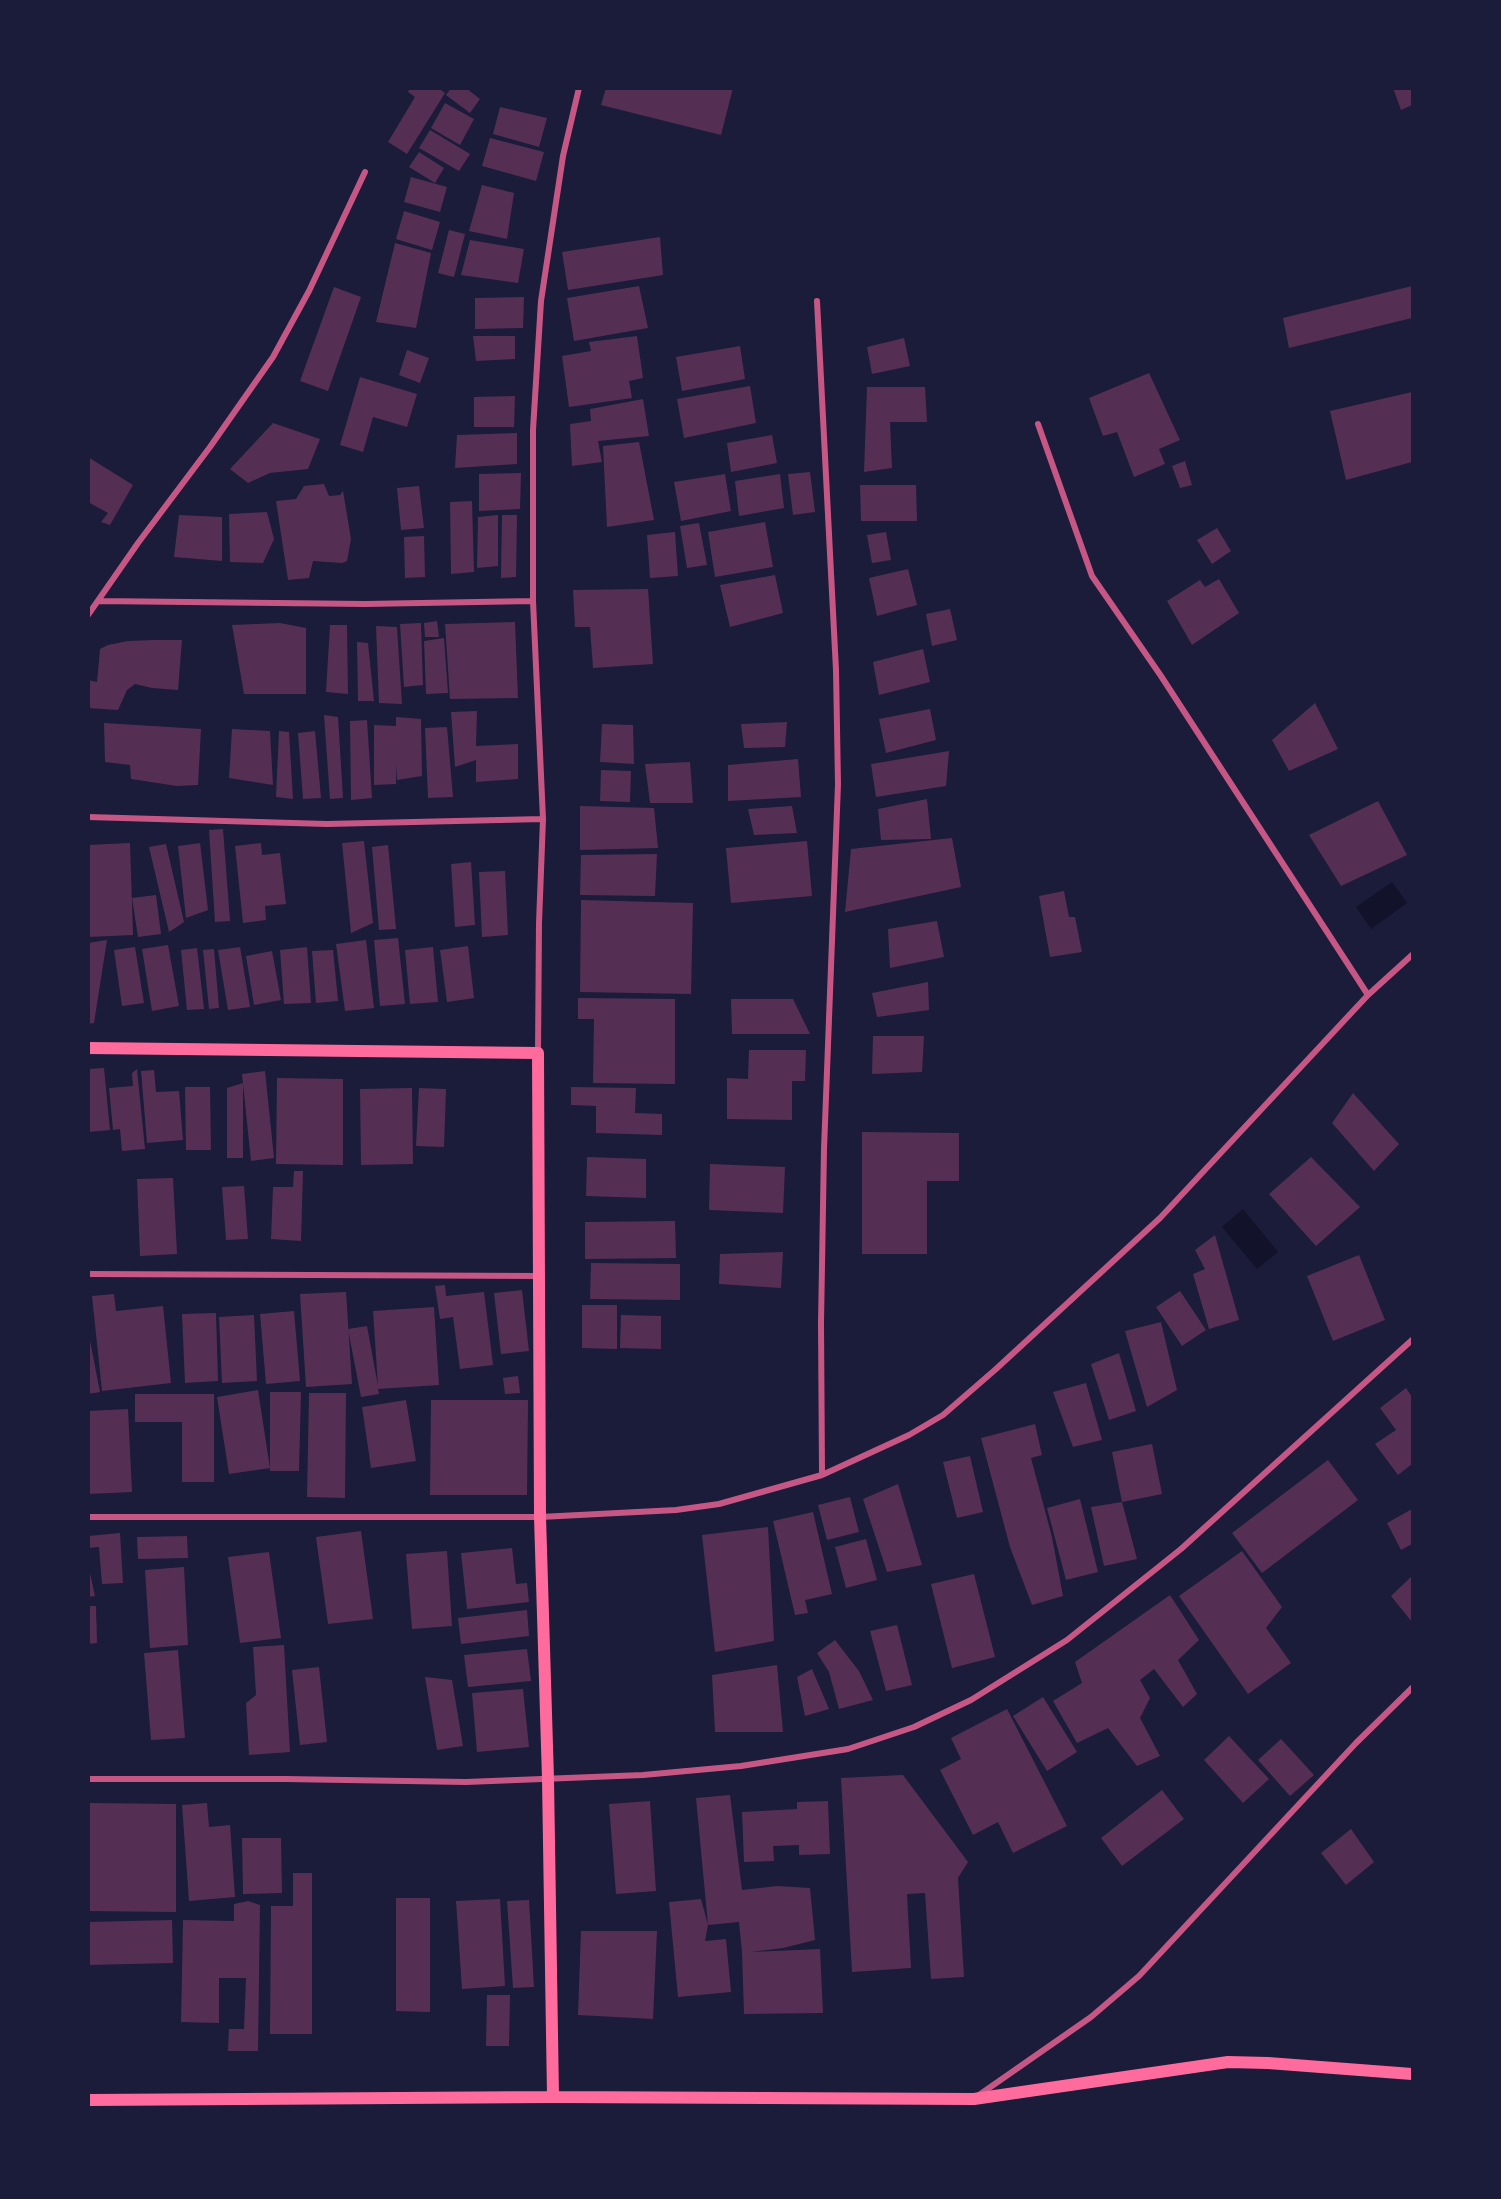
<!DOCTYPE html>
<style>
body{margin:0}
#map{position:relative;width:1501px;height:2199px;overflow:hidden;background:#1b1b3a;font-family:Helvetica,sans-serif}
canvas{display:block}
.frame{position:absolute;inset:0;border:90px solid #1b1b3a;pointer-events:none}
</style>
<div id="map">
<canvas width="1501" height="2199"></canvas>
<div class="frame"></div>
</div>
<script>
const context = document.querySelector('canvas').getContext('2d');
context.lineJoin = 'round';
function paint(path, color) { context.fillStyle = color; context.fill(path, 'evenodd'); }
const poly = rows => new Path2D(rows.map(r => 'M' + r).join(''));
function trace(path, color, width, dash) { context.strokeStyle = color; context.lineWidth = width; context.lineCap = dash ? 'butt' : 'round'; context.setLineDash(dash || []); context.stroke(path); }
paint(poly([
 [1392,882,1407,903,1371,929,1356,907],
 [1243,1209,1278,1252,1257,1269,1222,1227]
]), '#12122b');
paint(poly([
 [410,88,438,88,445,93,407,154,388,142,415,97,408,92],
 [451,88,466,88,480,99,470,113,446,95],
 [606,88,733,88,721,135,601,105],
 [1393,88,1412,88,1412,105,1401,110],
 [445,103,474,119,460,145,431,128],
 [500,107,547,118,539,147,493,134],
 [430,130,470,154,459,171,419,148],
 [490,138,544,152,536,181,482,166],
 [419,152,444,168,435,183,409,167],
 [411,177,447,187,440,212,404,202],
 [482,185,514,193,507,239,469,231],
 [404,211,440,222,432,250,396,239],
 [449,230,465,234,454,277,438,273],
 [660,237,663,275,568,290,562,252],
 [470,240,524,249,518,283,461,275],
 [395,243,431,253,416,328,376,322],
 [639,286,648,328,574,341,567,298],
 [1412,286,1412,318,1289,348,1283,318],
 [334,287,361,297,328,391,300,381],
 [524,297,523,328,475,329,475,298],
 [473,336,515,336,515,359,476,361],
 [637,336,643,378,629,381,632,398,569,407,562,356,591,351,589,342],
 [904,338,910,366,872,374,867,347],
 [740,346,745,379,682,391,676,357],
 [407,350,429,358,420,383,399,375],
 [1149,373,1180,440,1159,449,1165,464,1134,477,1117,432,1103,436,1089,398],
 [360,377,417,394,407,427,373,417,363,452,340,445],
 [750,386,756,423,684,438,677,399],
 [867,387,925,387,927,422,890,422,892,468,864,472],
 [1412,392,1412,462,1346,480,1330,411],
 [515,396,514,427,474,427,474,397],
 [643,399,649,436,598,441,602,462,572,466,570,424,591,421,590,409],
 [273,423,320,439,308,469,270,473,248,483,230,469],
 [517,433,517,464,455,468,457,435],
 [772,435,777,463,731,472,727,443],
 [639,442,654,520,607,527,603,446],
 [88,457,133,485,110,525,101,522,108,513,88,502],
 [1185,461,1192,485,1180,488,1172,466],
 [810,472,815,512,793,515,788,474],
 [521,473,520,509,479,511,479,474],
 [725,474,731,511,681,521,674,482],
 [780,474,784,508,739,516,735,481],
 [324,484,329,496,340,495,343,491,351,539,347,561,342,563,313,561,309,578,288,580,276,501,296,499,304,486],
 [860,485,916,485,917,521,861,521],
 [419,486,424,528,401,530,397,488],
 [472,501,474,572,451,574,450,502],
 [267,512,274,539,263,563,230,562,229,514],
 [179,515,222,517,222,561,174,557],
 [498,515,498,566,477,568,478,517],
 [502,515,517,515,516,577,501,578],
 [765,522,773,567,715,577,708,532],
 [699,523,707,565,687,568,680,526],
 [1217,528,1231,551,1212,564,1197,540],
 [675,532,678,576,650,578,647,535],
 [886,532,891,560,872,563,867,535],
 [424,536,425,577,405,578,404,537],
 [908,569,917,605,877,616,869,578],
 [775,575,783,613,730,627,720,585],
 [1219,579,1239,613,1192,645,1167,601,1200,580,1205,587],
 [648,589,653,664,593,668,590,627,575,627,573,590],
 [950,609,957,640,932,646,926,614],
 [437,621,439,637,425,637,424,623],
 [515,622,518,698,450,699,445,624],
 [280,623,306,628,306,694,244,694,232,625],
 [421,623,423,685,404,687,400,624],
 [330,625,347,625,348,694,326,692],
 [376,626,397,627,402,704,379,703],
 [444,638,448,693,426,694,424,641],
 [154,640,182,640,178,690,152,688,135,684,127,690,118,710,88,708,88,680,97,682,100,649,108,645,128,641],
 [357,642,368,643,374,701,358,701],
 [923,649,930,682,879,695,873,662],
 [1315,703,1338,749,1289,771,1272,740],
 [930,709,936,740,886,753,879,719],
 [477,711,476,746,518,744,518,779,476,782,476,760,455,767,451,712],
 [324,715,338,717,343,798,330,799],
 [396,717,421,719,422,776,397,780,396,764,396,784,374,785,374,725,396,726],
 [367,720,372,798,351,800,350,721],
 [787,722,785,747,744,748,741,724],
 [104,723,201,729,198,785,177,786,131,779,130,765,105,762],
 [602,724,633,725,634,764,600,762],
 [447,727,453,797,428,798,425,728],
 [232,729,270,731,273,785,229,778],
 [279,731,289,732,293,799,276,797],
 [315,731,321,798,303,799,298,733],
 [949,751,946,786,876,797,871,764],
 [798,759,801,797,728,801,728,765],
 [690,762,693,803,650,803,645,764],
 [601,770,631,771,630,802,600,801],
 [927,799,931,839,881,840,878,809],
 [1378,801,1407,855,1341,886,1309,835],
 [580,806,654,808,658,848,580,850],
 [792,806,797,833,754,835,748,809],
 [223,829,230,921,215,922,209,830],
 [952,838,961,887,845,912,851,849],
 [364,841,373,923,351,933,342,843],
 [807,841,812,896,731,903,726,848],
 [130,843,133,935,88,937,88,845],
 [200,843,208,910,186,918,178,846],
 [261,843,262,855,280,853,286,904,265,906,266,920,243,923,235,846],
 [166,844,184,922,169,932,149,847],
 [388,845,396,929,379,930,372,847],
 [657,854,655,896,580,895,581,855],
 [471,862,475,925,455,927,451,864],
 [505,871,508,935,482,937,479,872],
 [1064,891,1069,917,1075,917,1082,952,1050,957,1039,896],
 [156,895,161,934,138,937,132,898],
 [581,900,693,903,691,994,580,992],
 [937,921,944,957,890,968,888,929],
 [398,938,405,1004,380,1006,374,940],
 [107,940,94,1023,88,1024,88,943],
 [366,940,374,1008,345,1011,336,944],
 [168,945,179,1006,152,1011,142,949],
 [468,946,474,998,447,1002,440,950],
 [135,947,144,1003,122,1006,114,950],
 [240,947,250,1007,228,1010,218,950],
 [307,947,311,1003,284,1004,280,950],
 [433,947,438,1002,410,1004,405,950],
 [197,948,204,1009,187,1010,181,950],
 [214,949,219,1008,209,1009,203,950],
 [333,950,338,1001,316,1003,312,951],
 [272,951,281,1000,254,1005,246,956],
 [928,982,929,1010,877,1017,872,993],
 [578,998,675,999,675,1084,593,1083,594,1019,578,1019],
 [731,999,793,999,810,1034,732,1034],
 [873,1036,924,1036,922,1072,872,1074],
 [749,1050,806,1050,805,1081,792,1081,792,1120,727,1119,727,1078,748,1079],
 [104,1068,110,1130,88,1132,88,1069],
 [137,1069,145,1149,122,1151,120,1129,113,1130,109,1088,133,1086,132,1073],
 [154,1070,156,1092,179,1091,183,1140,147,1143,141,1071],
 [265,1071,274,1158,251,1161,242,1074],
 [277,1078,343,1079,343,1165,276,1164],
 [243,1083,243,1158,227,1158,227,1088],
 [185,1087,210,1087,211,1150,186,1150],
 [571,1087,636,1088,635,1113,662,1114,662,1135,596,1133,596,1106,571,1105],
 [412,1088,413,1164,361,1165,360,1089],
 [419,1088,446,1089,444,1147,416,1146],
 [1353,1093,1399,1144,1374,1171,1332,1123],
 [862,1132,959,1133,959,1181,927,1181,927,1254,862,1254],
 [587,1157,646,1159,646,1198,586,1196],
 [1311,1157,1360,1207,1316,1246,1269,1194],
 [710,1164,785,1167,783,1213,709,1210],
 [294,1171,303,1171,301,1241,271,1239,273,1187,293,1187],
 [173,1178,177,1254,140,1256,137,1179],
 [244,1186,248,1239,226,1240,222,1187],
 [675,1221,676,1258,585,1259,585,1222],
 [1215,1235,1239,1320,1209,1329,1193,1274,1205,1269,1195,1250],
 [783,1252,781,1288,719,1284,720,1254],
 [1359,1255,1385,1320,1333,1341,1307,1276],
 [591,1263,680,1264,680,1300,590,1299],
 [445,1285,446,1296,484,1292,493,1365,460,1369,453,1317,440,1319,435,1286],
 [522,1290,529,1351,501,1354,494,1293],
 [1180,1291,1206,1330,1182,1346,1156,1307],
 [346,1292,352,1384,306,1387,300,1294],
 [114,1294,116,1311,163,1306,171,1383,102,1391,92,1296],
 [582,1305,617,1305,617,1349,582,1348],
 [434,1307,439,1385,378,1389,379,1394,361,1397,348,1329,367,1326,378,1386,373,1311],
 [294,1311,300,1381,266,1384,260,1314],
 [216,1313,218,1381,185,1383,182,1314],
 [254,1315,257,1381,222,1383,219,1317],
 [621,1315,661,1316,661,1349,620,1348],
 [1161,1322,1177,1390,1147,1407,1125,1331],
 [88,1330,100,1392,88,1394],
 [1119,1353,1136,1411,1109,1420,1091,1364],
 [518,1376,520,1393,505,1394,503,1378],
 [1086,1383,1102,1440,1073,1447,1053,1392],
 [1406,1388,1412,1397,1412,1464,1398,1475,1375,1444,1396,1430,1380,1408],
 [258,1390,270,1468,229,1474,217,1397],
 [270,1392,301,1392,299,1471,270,1471],
 [309,1393,346,1393,345,1498,307,1497],
 [135,1394,214,1394,214,1482,182,1482,182,1422,135,1422],
 [406,1400,416,1461,371,1468,362,1407],
 [431,1400,528,1400,527,1495,430,1495],
 [128,1409,132,1492,88,1494,88,1411],
 [1035,1424,1042,1455,1031,1458,1052,1537,1063,1596,1032,1605,1010,1547,981,1438],
 [1152,1444,1162,1494,1122,1502,1137,1559,1104,1566,1091,1507,1122,1502,1112,1452],
 [970,1456,983,1512,957,1518,943,1462],
 [1328,1460,1358,1500,1262,1573,1232,1533],
 [898,1484,922,1565,887,1572,863,1499],
 [850,1497,859,1532,827,1540,818,1505],
 [1080,1499,1098,1572,1066,1580,1047,1508],
 [1412,1509,1412,1544,1401,1550,1387,1523],
 [813,1512,832,1594,805,1600,808,1613,795,1615,773,1521],
 [768,1527,774,1641,715,1652,702,1535],
 [361,1531,373,1619,328,1624,316,1537],
 [120,1533,123,1583,102,1584,99,1547,88,1548,88,1536],
 [187,1536,188,1558,138,1559,137,1537],
 [866,1539,877,1580,846,1588,835,1547],
 [512,1548,516,1584,527,1583,529,1602,467,1609,461,1553],
 [447,1551,452,1626,412,1629,406,1554],
 [1242,1551,1282,1607,1266,1628,1291,1663,1248,1694,1179,1596],
 [269,1552,281,1638,240,1643,228,1557],
 [88,1564,95,1596,88,1597],
 [184,1567,188,1645,150,1648,145,1570],
 [974,1574,995,1657,952,1668,931,1584],
 [1412,1576,1412,1622,1391,1596],
 [1170,1595,1199,1640,1178,1660,1197,1694,1183,1707,1154,1669,1140,1680,1150,1698,1140,1718,1160,1756,1137,1766,1108,1728,1077,1743,1053,1701,1082,1683,1075,1662],
 [88,1606,96,1606,97,1643,88,1644],
 [527,1610,529,1636,461,1644,458,1618],
 [897,1625,912,1685,886,1691,870,1631],
 [835,1640,859,1671,873,1700,839,1709,829,1672,817,1653],
 [284,1645,290,1752,249,1755,246,1703,256,1695,253,1647],
 [527,1649,531,1681,468,1687,464,1655],
 [178,1650,185,1738,151,1740,144,1653],
 [777,1665,783,1732,715,1732,712,1675],
 [319,1667,327,1742,300,1745,292,1670],
 [812,1669,829,1709,805,1716,797,1677],
 [425,1677,452,1680,463,1746,437,1750],
 [523,1689,529,1747,477,1752,472,1693],
 [1043,1697,1077,1752,1047,1771,1013,1716],
 [1007,1709,1067,1826,1013,1853,998,1822,973,1835,940,1770,961,1759,951,1738],
 [1229,1736,1269,1779,1243,1803,1204,1760],
 [1281,1739,1314,1775,1290,1796,1258,1760],
 [903,1775,968,1862,958,1878,964,1977,931,1979,925,1893,907,1894,911,1968,852,1972,841,1778],
 [1162,1790,1184,1819,1122,1866,1101,1838],
 [730,1795,742,1890,777,1886,810,1888,815,1940,783,1948,751,1952,820,1949,823,2013,744,2014,742,1952,739,1922,708,1925,696,1798],
 [650,1801,656,1891,616,1894,609,1804],
 [828,1801,830,1854,799,1855,799,1845,773,1846,774,1861,744,1862,742,1812,797,1809,797,1802],
 [88,1803,176,1804,176,1912,88,1911],
 [207,1803,209,1827,230,1825,235,1897,189,1901,182,1805],
 [1351,1829,1374,1862,1346,1885,1321,1853],
 [242,1838,281,1838,282,1893,243,1894],
 [293,1873,312,1873,312,2034,270,2034,271,1906,293,1906],
 [396,1898,430,1898,430,2012,396,2011],
 [500,1899,505,1986,462,1989,456,1901],
 [701,1899,708,1925,705,1941,726,1939,731,1992,678,1997,669,1902],
 [529,1900,534,1987,513,1988,507,1901],
 [248,1901,260,1905,258,2051,228,2051,229,2029,244,2029,246,1978,219,1978,219,2023,181,2022,183,1920,234,1921,234,1904],
 [172,1920,173,1963,88,1965,88,1922],
 [581,1931,657,1931,653,2019,578,2015],
 [487,1995,510,1995,509,2046,486,2046]
]), '#542f53');
trace(poly([
 [817,301,836,670,838,784,824,1149,821,1323,822,1475],
 [1038,424,1092,576,1161,676,1368,995],
 [98,601,365,604,533,601],
 [88,615,138,543,210,447,273,357,309,291,365,172],
 [88,817,327,824,543,819],
 [538,1053,539,923,543,819,533,601,533,430,541,301,563,156,579,88],
 [88,1274,540,1276],
 [88,1517,540,1517,676,1510,719,1504,822,1475,909,1435,943,1415,996,1369,1160,1218,1368,995,1412,955],
 [88,1779,285,1779,466,1782,643,1775,741,1766,848,1749,914,1727,971,1700,1067,1640,1181,1549,1412,1340],
 [979,2095,1091,2017,1139,1976,1356,1743,1412,1688]
]), '#c65784', 6);
trace(poly([
 [88,1048,538,1053,540,1517,548,1779,553,2097],
 [88,2100,553,2097,974,2099,1228,2062,1268,2063,1412,2074]
]), '#ff6b9d', 12);
</script>
